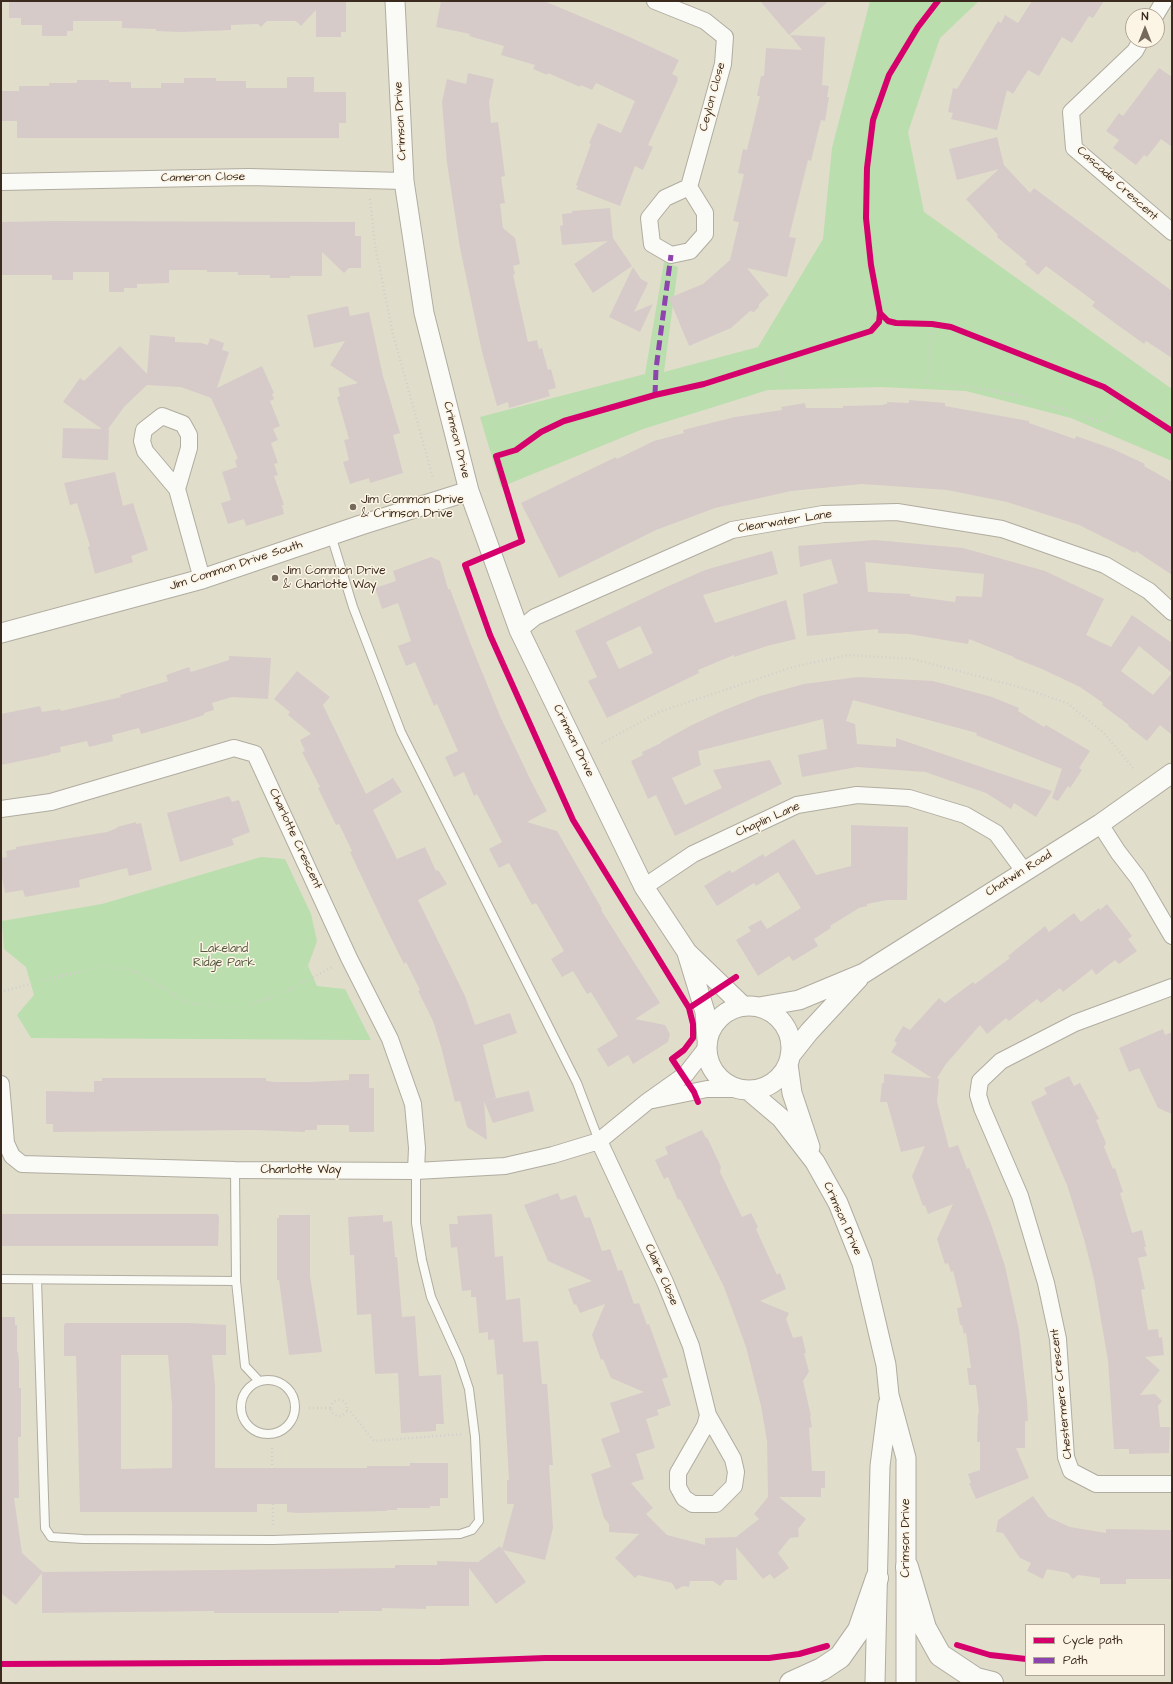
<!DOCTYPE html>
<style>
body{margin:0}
#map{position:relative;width:1173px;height:1684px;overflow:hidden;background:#e1ddcb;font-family:"Architects Daughter",sans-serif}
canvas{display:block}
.frame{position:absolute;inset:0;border:2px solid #3b2a1e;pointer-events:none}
.legend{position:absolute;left:1025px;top:1624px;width:140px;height:52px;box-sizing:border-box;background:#fcf5e5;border:1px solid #afa495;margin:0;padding:5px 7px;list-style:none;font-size:12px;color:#3b2a1e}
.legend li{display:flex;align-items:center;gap:8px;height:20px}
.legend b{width:20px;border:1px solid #afa495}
.north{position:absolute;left:1125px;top:8px;width:40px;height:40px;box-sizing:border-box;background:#fcf5e5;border:1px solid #afa495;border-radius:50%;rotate:0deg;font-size:11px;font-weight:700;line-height:16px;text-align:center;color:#3b2a1e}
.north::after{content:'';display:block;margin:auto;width:14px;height:18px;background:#75695b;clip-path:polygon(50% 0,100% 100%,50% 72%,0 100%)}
</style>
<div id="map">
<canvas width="1173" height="1684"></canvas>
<div class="frame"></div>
<ul class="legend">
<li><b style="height:5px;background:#d6006c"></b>Cycle path</li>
<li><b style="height:5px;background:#8e44ad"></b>Path</li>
</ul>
<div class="north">N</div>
</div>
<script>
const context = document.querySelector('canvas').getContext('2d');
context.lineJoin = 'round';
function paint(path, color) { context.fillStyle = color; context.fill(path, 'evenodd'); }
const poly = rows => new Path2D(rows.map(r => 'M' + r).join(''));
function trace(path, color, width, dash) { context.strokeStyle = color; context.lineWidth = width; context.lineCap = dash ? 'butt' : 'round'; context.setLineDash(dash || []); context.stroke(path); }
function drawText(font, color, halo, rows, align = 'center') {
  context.font = font + ' "Architects Daughter",sans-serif'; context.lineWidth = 3; context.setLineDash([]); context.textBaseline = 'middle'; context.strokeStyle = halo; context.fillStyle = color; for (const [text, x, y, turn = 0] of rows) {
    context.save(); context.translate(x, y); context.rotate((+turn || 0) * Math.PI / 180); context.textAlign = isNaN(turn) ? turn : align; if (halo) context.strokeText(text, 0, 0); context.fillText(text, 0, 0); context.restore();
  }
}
paint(poly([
 [870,1,979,1,940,38,908,132,924,212,1172,389,1172,461,1071,418,966,391,881,387,768,390,643,429,501,487,480,417,645,374,664,262,678,267,664,372,758,347,823,239,832,148],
 [261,857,285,859,311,914,317,941,308,966,317,986,345,989,371,1040,31,1038,17,1015,34,995,26,967,4,949,2,921,102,904]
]), '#badeae');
paint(poly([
 [9,1,346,1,346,32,341,32,341,37,316,37,316,10,301,26,296,21,267,21,261,27,258,24,231,25,231,30,181,32,156,31,156,29,122,28,122,21,73,21,73,31,67,31,67,36,42,36,42,25,21,25,21,18,9,18],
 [441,1,544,1,625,35,679,60,672,74,678,77,677,79,678,80,648,145,653,147,643,170,635,166,620,206,576,189,578,186,576,185,591,144,589,143,598,123,621,133,635,101,596,83,592,90,581,85,580,87,548,73,547,75,533,69,535,65,501,55,504,46,469,36,470,34,436,27],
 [760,1,829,1,789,35],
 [1032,1,1104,1,1093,18,1089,16,1072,43,1062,37,1039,76,1028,70,1013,94,1007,90,997,130,951,119,953,113,948,112,953,88,957,89,998,21,1001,23,1005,15,1018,23],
 [790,35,825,37,822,85,829,86,827,97,829,97,825,121,821,120,811,161,808,160,789,237,796,238,787,276,786,277,747,268,769,295,759,304,759,307,754,312,750,311,731,328,689,346,669,298,703,284,730,260,739,222,733,221,744,174,738,173,743,149,747,150,760,96,757,96,761,76,764,76,766,48,802,50],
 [1159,68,1172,77,1172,147,1161,139,1147,157,1144,155,1136,165,1113,148,1119,140,1106,131,1119,113,1123,116],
 [468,73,494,79,489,102,491,123,498,122,505,176,501,177,505,203,500,204,503,228,515,238,520,264,513,266,515,274,513,275,528,342,537,340,539,349,542,348,548,370,551,369,556,388,548,390,550,396,509,408,508,402,497,406,482,352,460,248,447,163,442,102,447,79,466,84],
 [287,77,314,77,314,92,346,92,346,123,339,123,339,138,17,138,17,121,1,121,1,91,19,91,19,86,49,86,49,83,77,83,77,80,109,80,109,82,131,82,131,88,161,88,161,83,184,83,184,78,216,78,216,81,246,81,246,88,287,88],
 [997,137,1004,165,1030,193,1034,188,1172,291,1172,358,1146,341,1144,344,1112,321,1092,306,1095,302,1046,266,1038,275,1025,264,1027,262,997,237,998,235,966,199,999,169,957,180,949,149],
 [610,208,613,238,632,266,593,293,574,264,608,241,562,245,560,226,563,225,562,214,572,213,572,211],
 [51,221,355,222,355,236,361,236,361,268,349,268,344,273,322,252,322,276,290,276,290,278,270,278,270,275,238,275,238,272,207,272,207,270,169,270,169,283,137,284,137,288,124,288,124,292,109,292,109,272,73,272,73,280,52,280,52,275,1,275,1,222],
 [633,267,641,279,648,283,634,312,653,304,640,332,609,317],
 [348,306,350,316,369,312,383,376,400,433,393,435,403,473,370,483,369,478,350,484,343,462,349,460,344,440,349,439,337,397,340,396,338,388,358,383,330,365,345,341,314,348,307,315],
 [150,335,175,337,175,342,201,343,208,345,210,338,224,343,222,350,229,352,217,388,262,366,274,393,272,394,274,399,270,401,280,426,273,429,278,440,271,443,278,463,274,464,278,475,274,476,284,505,282,505,284,514,246,526,244,519,228,524,221,503,231,500,222,472,237,467,235,460,238,459,225,428,211,398,181,387,147,385,124,407,108,429,109,429,108,460,62,458,63,428,102,429,63,402,80,378,84,381,120,346,147,374],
 [909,400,945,403,945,406,1029,421,1029,423,1075,439,1076,436,1113,449,1145,464,1144,466,1172,482,1172,575,1136,551,1135,553,1079,525,1007,502,947,490,862,484,791,491,715,508,656,530,559,578,521,503,616,457,617,459,654,441,684,433,683,430,735,417,782,410,781,407,805,403,806,408,843,408,843,406,884,405,884,404,887,404,887,402,909,403],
 [115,472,123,506,133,503,148,550,131,556,133,562,95,574,88,547,90,546,77,503,70,505,64,483],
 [875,540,963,548,1045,571,1104,599,1086,635,1111,647,1132,615,1172,643,1172,735,1160,725,1147,741,1128,726,1129,725,1102,705,1103,703,1080,687,1042,669,1014,658,1014,657,969,639,968,644,909,634,878,633,878,629,807,636,803,594,838,583,831,559,800,567,798,546],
 [865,562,984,574,982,597,956,596,955,602,910,596,910,594,868,592],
 [1139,646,1172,673,1153,695,1121,671],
 [772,551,778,574,703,595,715,623,786,600,796,639,767,646,734,657,734,655,698,670,699,673,607,718,588,681,597,677,575,631,662,589,705,570],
 [640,626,653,653,619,669,606,642],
 [431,557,440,561,448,589,450,589,471,645,500,716,532,783,547,811,527,822,557,831,602,909,601,910,660,1003,635,1019,665,1025,670,1034,668,1042,633,1064,628,1055,608,1067,597,1049,618,1036,591,992,587,994,573,971,562,977,551,959,564,951,536,903,532,905,509,863,499,868,489,849,502,842,477,794,474,796,464,772,454,777,445,757,458,751,437,704,434,706,415,662,406,666,398,646,411,641,398,603,382,609,375,588,396,581,393,571],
 [229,656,271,658,268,699,232,697,212,703,214,710,204,713,204,715,186,721,141,734,139,728,112,735,113,741,89,747,87,741,60,747,61,752,50,754,50,755,1,765,1,714,40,706,42,712,60,709,61,711,121,697,120,695,168,681,166,675,189,667,191,672,229,660],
 [297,671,330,697,323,705,366,794,393,778,402,792,373,810,397,859,425,847,436,871,438,870,447,884,418,900,465,996,475,1025,510,1013,517,1033,483,1045,496,1098,484,1101,487,1140,467,1127,460,1101,455,1102,441,1047,433,1021,418,991,420,990,406,962,404,964,385,926,350,852,352,851,339,824,336,825,318,788,320,787,302,752,305,751,300,740,311,734,288,715,290,712,274,699],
 [858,677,933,681,992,697,1019,708,1018,711,1044,727,1046,725,1090,751,1079,768,1082,770,1070,788,1068,786,1058,801,1052,798,1062,769,976,735,977,733,853,700,846,721,855,724,857,744,896,747,896,738,1052,791,1036,817,1014,803,1011,809,986,793,925,772,857,767,802,777,798,755,827,749,823,719,698,751,701,765,672,778,685,805,722,788,713,770,770,760,782,784,675,836,656,795,648,799,631,761,643,755,642,752,661,743,661,742,692,725,722,711,760,696,804,684],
 [229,796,232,802,239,800,250,832,232,839,234,845,180,862,167,813],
 [136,822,136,824,141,823,152,870,129,876,127,868,79,880,80,887,25,897,23,890,5,893,1,872,1,858,7,857,6,851,16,849,16,847,107,832,117,828,117,827],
 [851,825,908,827,907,900,887,900,867,904,867,906,859,908,830,926,831,928,814,939,818,946,793,961,789,956,758,976,736,940,751,931,748,927,761,920,767,929,801,908,778,872,756,886,754,883,717,906,704,886,730,870,732,873,763,854,765,857,794,839,816,875,851,866],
 [1107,904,1132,936,1128,939,1137,951,1119,964,1115,960,1096,975,1092,969,1063,992,1060,988,1041,1003,1037,999,1009,1021,1006,1018,987,1034,980,1025,946,1064,937,1078,939,1079,937,1102,949,1148,958,1145,967,1169,969,1168,991,1224,1005,1266,1019,1330,1027,1402,1028,1421,1025,1421,1025,1448,1016,1448,1029,1478,976,1499,969,1483,971,1483,968,1474,980,1470,980,1442,977,1442,978,1414,979,1412,976,1385,969,1385,967,1368,971,1368,966,1333,964,1334,962,1325,960,1325,957,1308,962,1307,953,1271,951,1272,948,1263,945,1264,937,1239,953,1204,928,1214,925,1205,923,1206,912,1176,925,1146,901,1152,887,1102,880,1102,882,1083,884,1083,884,1074,932,1078,891,1052,897,1043,894,1041,903,1026,910,1030,939,998,945,1003,973,982,975,984,1010,958,1008,956,1045,926,1049,932,1074,913,1081,922,1099,908,1100,910],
 [1163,1029,1165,1035,1172,1032,1172,1114,1158,1108,1139,1068,1129,1072,1119,1048],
 [349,1074,369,1074,369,1088,374,1088,374,1132,349,1132,349,1125,317,1125,317,1130,305,1130,305,1132,254,1130,53,1132,53,1124,46,1124,46,1091,94,1092,94,1081,102,1081,102,1078,266,1078,266,1081,275,1082,310,1082,349,1080],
 [1069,1076,1074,1086,1080,1083,1099,1119,1096,1120,1106,1143,1104,1147,1113,1169,1115,1168,1123,1192,1120,1193,1132,1233,1142,1230,1146,1247,1144,1247,1147,1256,1138,1258,1145,1289,1141,1290,1148,1330,1158,1329,1159,1338,1162,1337,1164,1355,1145,1357,1160,1370,1140,1395,1155,1394,1162,1401,1158,1406,1160,1427,1170,1427,1169,1453,1129,1454,1129,1449,1114,1449,1108,1361,1094,1279,1084,1239,1067,1185,1031,1102,1047,1094,1044,1088],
 [529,1091,534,1111,493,1123,484,1101],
 [702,1130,706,1138,707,1137,721,1167,720,1172,742,1217,751,1213,758,1227,756,1229,777,1275,780,1273,786,1289,760,1301,789,1313,786,1319,793,1338,802,1336,806,1353,804,1353,809,1372,803,1381,811,1416,810,1416,812,1427,809,1428,812,1471,825,1471,825,1488,821,1488,821,1497,779,1497,806,1519,798,1529,799,1537,790,1538,778,1553,789,1568,774,1579,770,1574,763,1579,736,1547,737,1580,725,1580,720,1586,713,1581,690,1581,689,1587,683,1586,676,1590,672,1583,638,1575,635,1578,615,1558,639,1534,609,1532,609,1524,604,1518,591,1474,611,1467,601,1439,620,1432,610,1403,644,1392,611,1378,603,1359,601,1360,592,1335,605,1304,580,1313,576,1304,574,1305,568,1289,592,1281,548,1261,524,1205,558,1193,561,1200,576,1195,585,1218,590,1217,602,1251,610,1249,618,1271,622,1270,634,1304,639,1303,647,1325,649,1324,668,1377,662,1379,671,1405,657,1410,659,1415,646,1419,655,1448,636,1454,644,1479,631,1483,653,1508,646,1514,667,1535,705,1545,705,1538,736,1537,759,1519,754,1514,768,1497,767,1441,761,1406,746,1347,724,1287,680,1199,678,1200,668,1177,664,1179,655,1160,668,1154,665,1147],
 [1,1214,217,1214,219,1216,218,1246,1,1246],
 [492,1214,495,1257,503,1256,506,1300,520,1298,523,1342,538,1341,542,1384,547,1384,553,1465,549,1465,553,1528,545,1560,503,1550,526,1582,496,1604,469,1568,469,1606,426,1606,426,1609,382,1608,382,1611,339,1611,339,1613,214,1613,214,1611,42,1613,42,1573,16,1605,1,1593,1,1317,15,1317,15,1325,17,1325,17,1352,18,1352,19,1362,19,1388,21,1388,21,1437,18,1437,19,1498,14,1498,22,1553,43,1572,395,1568,395,1565,437,1565,437,1561,478,1562,500,1546,502,1549,514,1504,507,1504,507,1480,509,1480,503,1374,497,1375,494,1339,488,1340,488,1332,479,1333,476,1297,471,1297,471,1290,462,1291,457,1247,451,1248,449,1224,458,1224,457,1216],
 [279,1215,310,1215,310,1276,322,1352,289,1355,279,1280,277,1280,277,1218,279,1218],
 [383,1215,383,1222,392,1221,395,1257,397,1257,402,1317,415,1316,419,1376,441,1375,444,1424,436,1424,436,1431,401,1433,398,1373,375,1374,371,1314,357,1315,354,1255,350,1255,348,1217],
 [66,1323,188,1323,226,1325,226,1355,212,1355,215,1386,215,1468,367,1468,367,1466,410,1466,410,1463,448,1463,448,1498,440,1498,440,1506,430,1506,430,1508,397,1508,397,1510,387,1510,387,1511,297,1513,287,1512,287,1504,257,1504,257,1512,80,1512,76,1356,64,1356,64,1325],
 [121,1355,168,1355,172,1405,172,1468,121,1469],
 [1033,1496,1048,1517,1070,1527,1106,1533,1106,1529,1172,1530,1172,1579,1126,1579,1126,1584,1100,1584,1100,1578,1078,1575,1073,1579,1068,1573,1047,1569,1043,1579,1027,1571,1031,1563,1020,1558,1003,1533,996,1532,998,1520]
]), '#d6cbc9');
const service = poly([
 [331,535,353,607,401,732,577,1083,599,1141],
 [235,1170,236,1281,245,1366,259,1381],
 [1,1279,236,1281],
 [37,1280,45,1528,51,1537,83,1539,273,1540,460,1534,472,1530,479,1521,475,1437,469,1389,459,1359,431,1297,422,1260,416,1223,416,1171],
 '241 1407a27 27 0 1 1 54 0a27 27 0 1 1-54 0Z'
]);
const minor = poly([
 [655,1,705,21,725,37,723,64,689,187],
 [1155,16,1164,1],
 [1141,40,1135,51,1071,112,1074,148,1172,232],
 [1,182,249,177,404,181],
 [689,187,705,213,705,234,690,251,671,255,652,244,649,218,665,198,689,187],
 [177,489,189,448,189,435,183,424,162,416,144,430,142,441,145,451,177,489,202,579],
 [519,630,535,617,732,530,823,514,897,512,1002,529,1105,565,1149,591,1172,612],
 [1,809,51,802,234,748,255,754,349,958,390,1039,413,1104,417,1148,416,1171],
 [1100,824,1118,852,1138,878,1172,936],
 [644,887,693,854,797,805,857,795,909,798,965,815,996,833,1024,871],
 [1172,987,1075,1023,1001,1061,980,1081,978,1095,982,1108,1020,1196,1046,1283,1058,1339,1066,1457,1071,1471,1096,1484,1172,1484],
 [1,1084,6,1143,12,1156,22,1164,235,1170,416,1171,505,1166,553,1155,599,1141,648,1101,686,1074,707,1047],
 [653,1100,707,1089,738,1089],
 [599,1141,665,1282,691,1346,708,1415],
 [708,1415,733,1459,736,1472,734,1486,716,1504,693,1504,684,1498,678,1487,678,1473,705,1426,708,1415]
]);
const tertiary = poly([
 [395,1,404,181,424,313,469,491,519,630,644,887,687,952,743,1006],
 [1,633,202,579,361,525,469,491],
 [687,953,705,1012,707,1040],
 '707 1048a42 42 0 1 1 84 0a42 42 0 1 1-84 0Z',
 [759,1007,799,1000,864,973,1100,824,1172,773],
 [790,1056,809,1032,859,978],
 [788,1064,792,1093,810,1147],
 [748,1090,781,1118,815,1162,838,1203,862,1263,886,1365,889,1395,906,1458,906,1683],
 [875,1683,880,1466,888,1404]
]);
const secondary = poly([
 [907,1567,925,1628,940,1655,976,1679,992,1683],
 [791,1683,822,1669,840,1657,859,1630,877,1578]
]);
trace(service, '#b0ac9f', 10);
trace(minor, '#b0ac9f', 18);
trace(tertiary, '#b0ac9f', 21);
trace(secondary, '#b0ac9f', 24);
trace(poly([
 [370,199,375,245,393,334,433,478],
 [778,360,783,380,786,383,799,384,829,380,866,380,921,382,971,387,1014,395,1072,412,1096,421,1101,421,1107,418,1117,395],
 [927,382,932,324],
 [602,743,659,712,793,667,848,655,913,659,1023,688,1067,703,1103,732,1134,769],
 [4,991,101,966,132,970,188,1003,219,1008,251,1005,285,992,334,966],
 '331 1408a8 8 0 1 1 16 0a8 8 0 1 1-16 0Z',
 [309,1408,331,1408],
 [347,1410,350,1411,374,1441,462,1434],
 [272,1448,273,1527]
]), '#d2cfca', 2.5, [1, 3]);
trace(service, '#fafaf7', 8);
trace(minor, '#fafaf7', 16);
trace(tertiary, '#fafaf7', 19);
trace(secondary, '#fafaf7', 22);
trace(poly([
 [655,395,656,369,671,255]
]), '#8e44ad', 5, [10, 5]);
trace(poly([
 [880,313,888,321,896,323,932,324,951,327,1104,387,1172,431],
 [689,1008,736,977],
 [698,1102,694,1092,672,1059,684,1050,693,1038,693,1024,689,1008,573,820,490,635,465,565,522,541,496,456,516,450,541,432,564,421,655,395,704,384,871,331,879,322,880,313,871,265,866,218,867,168,873,120,889,75,918,27,938,1],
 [957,1645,990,1655,1026,1659],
 [1,1664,440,1662,545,1658,769,1658,799,1654,827,1646]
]), '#d6006c', 6);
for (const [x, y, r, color] of [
 [353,507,4,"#75695b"],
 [275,578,4,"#75695b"]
]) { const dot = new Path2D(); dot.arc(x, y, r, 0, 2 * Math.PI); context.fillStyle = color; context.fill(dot); trace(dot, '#fcf5e5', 1.5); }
drawText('12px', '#3b2a1e', '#fcf5e5', [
 ["Ceylon Close",713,97,-75],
 ["Crimson Drive",401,121,-93],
 ["Cameron Close",203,178,-1],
 ["Cascade Crescent",1117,184,42],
 ["Crimson Drive",456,440,76],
 ["Clearwater Lane",785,522,-9],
 ["Jim Common Drive South",236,566,-18],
 ["Crimson Drive",573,741,64],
 ["Chaplin Lane",768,820,-24],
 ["Charlotte Crescent",295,839,65],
 ["Chatwin Road",1019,874,-32],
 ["Charlotte Way",301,1170],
 ["Crimson Drive",842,1219,66],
 ["Claire Close",661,1275,66],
 ["Chestermere Crescent",1062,1394,-96],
 ["Crimson Drive",906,1538,-90]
]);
drawText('12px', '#3b2a1e', '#fcf5e5', [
 ["Jim Common Drive",361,500],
 ["& Crimson Drive",361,514],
 ["Jim Common Drive",283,571],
 ["& Charlotte Way",283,585]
], 'left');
drawText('12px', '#53573c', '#fcf5e5', [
 ["Lakeland",224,949],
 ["Ridge Park",224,963]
]);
</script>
